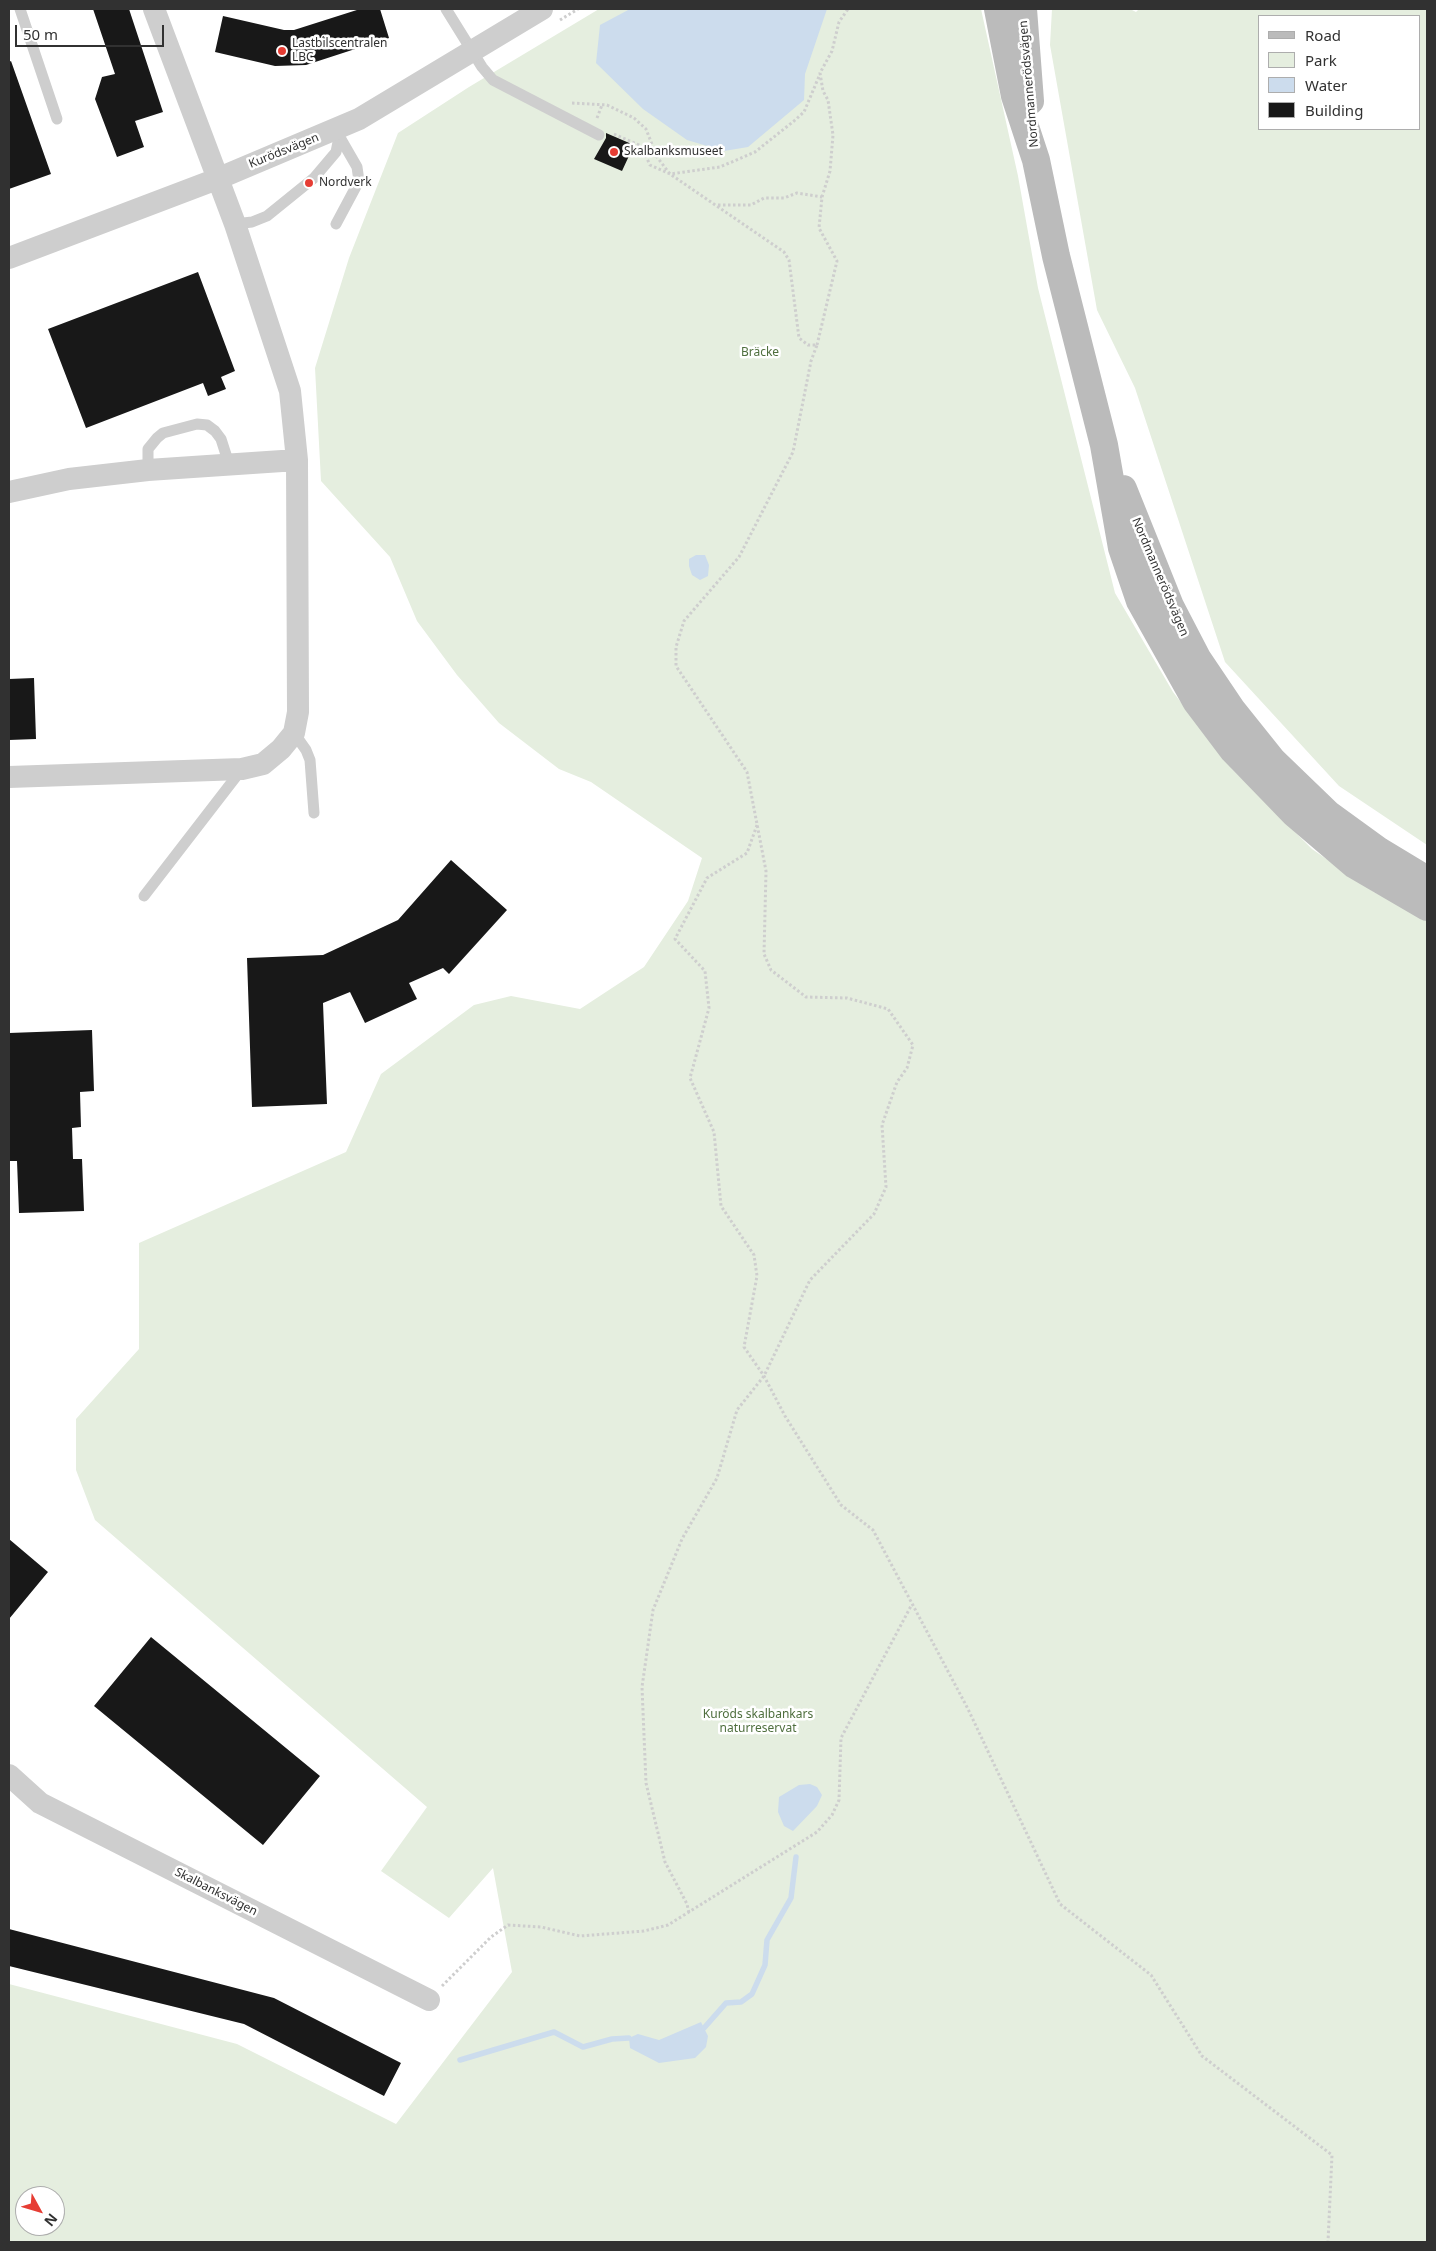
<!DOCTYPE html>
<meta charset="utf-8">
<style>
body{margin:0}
#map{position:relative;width:1436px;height:2251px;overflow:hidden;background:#fff;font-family:"Noto Sans",sans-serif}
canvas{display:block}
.frame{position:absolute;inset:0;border:10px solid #313131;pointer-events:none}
.legend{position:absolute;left:1258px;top:15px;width:162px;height:115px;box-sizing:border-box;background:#fff;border:1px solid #adadad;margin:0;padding:6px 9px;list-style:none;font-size:15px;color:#313131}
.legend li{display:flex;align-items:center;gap:10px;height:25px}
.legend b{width:25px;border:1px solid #adadad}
.north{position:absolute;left:15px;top:2186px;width:50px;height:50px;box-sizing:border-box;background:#fff;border:1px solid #adadad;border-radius:50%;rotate:129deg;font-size:14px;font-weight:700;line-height:20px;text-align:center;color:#313131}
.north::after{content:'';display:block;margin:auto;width:18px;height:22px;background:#e63d34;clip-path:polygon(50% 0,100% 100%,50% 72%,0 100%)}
.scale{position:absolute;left:15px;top:25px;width:149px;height:22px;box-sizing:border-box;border:2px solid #313131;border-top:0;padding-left:6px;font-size:15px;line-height:18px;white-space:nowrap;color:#313131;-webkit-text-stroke:4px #fff;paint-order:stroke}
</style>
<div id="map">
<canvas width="1436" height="2251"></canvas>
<div class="frame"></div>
<ul class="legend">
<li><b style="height:6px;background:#bbb"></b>Road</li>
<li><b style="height:14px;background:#e5eedf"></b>Park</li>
<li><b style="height:14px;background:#ccdced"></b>Water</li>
<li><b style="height:14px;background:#181818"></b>Building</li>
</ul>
<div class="north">N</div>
<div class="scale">50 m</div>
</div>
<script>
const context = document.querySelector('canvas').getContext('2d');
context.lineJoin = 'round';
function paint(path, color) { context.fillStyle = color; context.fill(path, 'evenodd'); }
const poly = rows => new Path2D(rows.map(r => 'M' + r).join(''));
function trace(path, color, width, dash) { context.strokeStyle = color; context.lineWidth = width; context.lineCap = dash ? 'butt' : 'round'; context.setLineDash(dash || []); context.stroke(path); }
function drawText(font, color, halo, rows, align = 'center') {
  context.font = font + ' "Noto Sans",sans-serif'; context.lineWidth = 5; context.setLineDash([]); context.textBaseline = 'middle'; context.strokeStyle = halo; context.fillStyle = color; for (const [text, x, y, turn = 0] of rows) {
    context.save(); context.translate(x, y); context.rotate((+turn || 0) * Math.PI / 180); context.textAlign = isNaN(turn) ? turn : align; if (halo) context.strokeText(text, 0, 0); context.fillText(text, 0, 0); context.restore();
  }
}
paint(poly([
 [599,9,981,9,1018,176,1038,288,1115,593,1173,692,1233,770,1312,849,1374,892,1427,920,1427,2242,9,2242,9,1984,237,2044,396,2124,512,1972,493,1868,449,1918,381,1871,427,1807,95,1520,76,1470,76,1419,139,1349,139,1243,346,1152,381,1074,474,1005,511,996,580,1009,644,967,688,901,702,858,591,782,559,769,499,723,457,675,417,621,390,557,321,481,315,368,349,258,398,133,469,87],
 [25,2196,55,2196,55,2226,25,2226],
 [1052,9,1130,9,1136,12,1139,9,1427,9,1427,845,1339,786,1225,662,1135,388,1097,310,1050,45],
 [1260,16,1420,16,1420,129,1260,129]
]), '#e5eedf');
paint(poly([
 [630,9,827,9,805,74,804,100,748,147,724,151,687,140,643,109,596,63,600,25],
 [696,555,705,555,709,565,708,576,700,580,692,575,689,566,689,559],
 [810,1784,817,1787,822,1795,817,1806,793,1831,784,1826,778,1812,779,1797,799,1785],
 [701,2022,708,2036,706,2047,695,2058,659,2063,630,2048,629,2038,638,2034,659,2040]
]), '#ccdced');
trace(poly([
 [704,2028,726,2003,741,2002,752,1994,765,1965,767,1940,791,1898,796,1857],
 [460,2060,554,2032,583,2047,612,2039,629,2038]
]), '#ccdced', 5.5);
paint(poly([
 [93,9,129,9,163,112,135,121,144,147,117,157,95,99,102,77,115,74],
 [360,9,380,9,389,38,306,65,275,66,215,52,223,16,284,30,294,30],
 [11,61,51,174,9,189,9,62],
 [606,133,634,145,622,171,594,159,606,138],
 [198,272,235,371,221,377,226,389,208,396,203,383,86,428,48,329],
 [34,678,36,739,9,740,9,679],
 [451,860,507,910,449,974,443,968,409,983,417,999,365,1023,350,992,323,1003,327,1104,252,1107,247,958,323,955,398,920],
 [92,1030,94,1091,80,1092,81,1127,72,1128,73,1159,82,1159,84,1211,19,1213,17,1161,9,1161,9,1033],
 [9,1539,48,1572,9,1619],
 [151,1637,320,1776,263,1845,94,1706],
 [9,1929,274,1998,401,2063,384,2096,244,2024,9,1966]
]), '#181818');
trace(poly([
 [560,20,578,9],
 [572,103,607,105,634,118,646,129,657,157,670,174,784,252,789,260,799,338,808,345,817,345,811,361,793,452,739,557,684,621,676,647,676,666,747,772,766,871,764,954,771,970,806,997,847,998,888,1009,913,1045,907,1068,897,1082,882,1125,886,1187,874,1214,810,1280,764,1376,737,1410,717,1478,682,1539,653,1610,642,1687,646,1783,665,1862,687,1904,689,1913],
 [597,118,602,105],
 [614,134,641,146,650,165,670,174,720,167,755,152,794,121,804,112,820,74],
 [718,205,751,205,764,198,784,198,797,193,822,197],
 [817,345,837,261,819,228,822,197,830,171,833,135,828,100,823,91,820,73,832,51,839,22,848,9],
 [757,825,747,853,707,878,675,939,705,971,709,1008,690,1078,714,1132,721,1206,754,1255,757,1276,744,1347,764,1376,785,1416,841,1505,873,1530,968,1709,1060,1904,1151,1975,1202,2056,1332,2155,1328,2242],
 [442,1986,491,1937,508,1925,541,1927,580,1936,644,1931,668,1925,817,1832,832,1815,839,1800,841,1738,911,1606]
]), '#cecece', 3, [2.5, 2.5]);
trace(poly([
 [20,9,57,119],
 [446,9,482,67,493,80,599,135],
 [235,224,252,222,267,216,314,178,336,152,338,142,336,130],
 [336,224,359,181,357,167,338,134],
 [148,470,148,449,157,438,163,433,197,424,207,425,215,431,221,439,229,464],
 [294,733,306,750,310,760,314,813],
 [144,896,242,769]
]), '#cecece', 11);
trace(poly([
 [9,258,217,179,359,119,542,9],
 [9,492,69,479,148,470,297,460],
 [9,777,242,769,263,764,281,749,294,733,298,712,297,460,290,391,235,224,154,9],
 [9,1775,40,1803,429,2000]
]), '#cecece', 22);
trace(poly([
 [998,9,1015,96,1036,160,1056,256,1104,445,1122,548,1140,601,1196,701,1233,750,1294,813,1355,865,1427,907],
 [1023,9,1030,101],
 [1123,489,1170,606,1197,658,1232,710,1272,760,1328,814,1379,851,1427,880]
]), '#bbb', 28);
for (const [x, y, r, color] of [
 [282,51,5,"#e63d34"],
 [614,152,5,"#e63d34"],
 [309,183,5,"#e63d34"]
]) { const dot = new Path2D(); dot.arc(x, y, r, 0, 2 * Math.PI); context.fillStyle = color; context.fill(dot); trace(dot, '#fff', 2); }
drawText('12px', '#313131', '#fff', [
 ["Lastbilscentralen",292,44],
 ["LBC",292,58],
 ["Skalbanksmuseet",624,152],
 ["Nordverk",319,183]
], 'left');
drawText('12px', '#313131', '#fff', [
 ["Nordmannerödsvägen",1029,84,-95],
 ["Kurödsvägen",284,151,-22],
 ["Nordmannerödsvägen",1160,577,67],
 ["Skalbanksvägen",216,1892,27]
]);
drawText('12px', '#4e6e3d', '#fff', [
 ["Bräcke",760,353],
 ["Kuröds skalbankars",758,1715],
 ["naturreservat",758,1729]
]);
</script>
